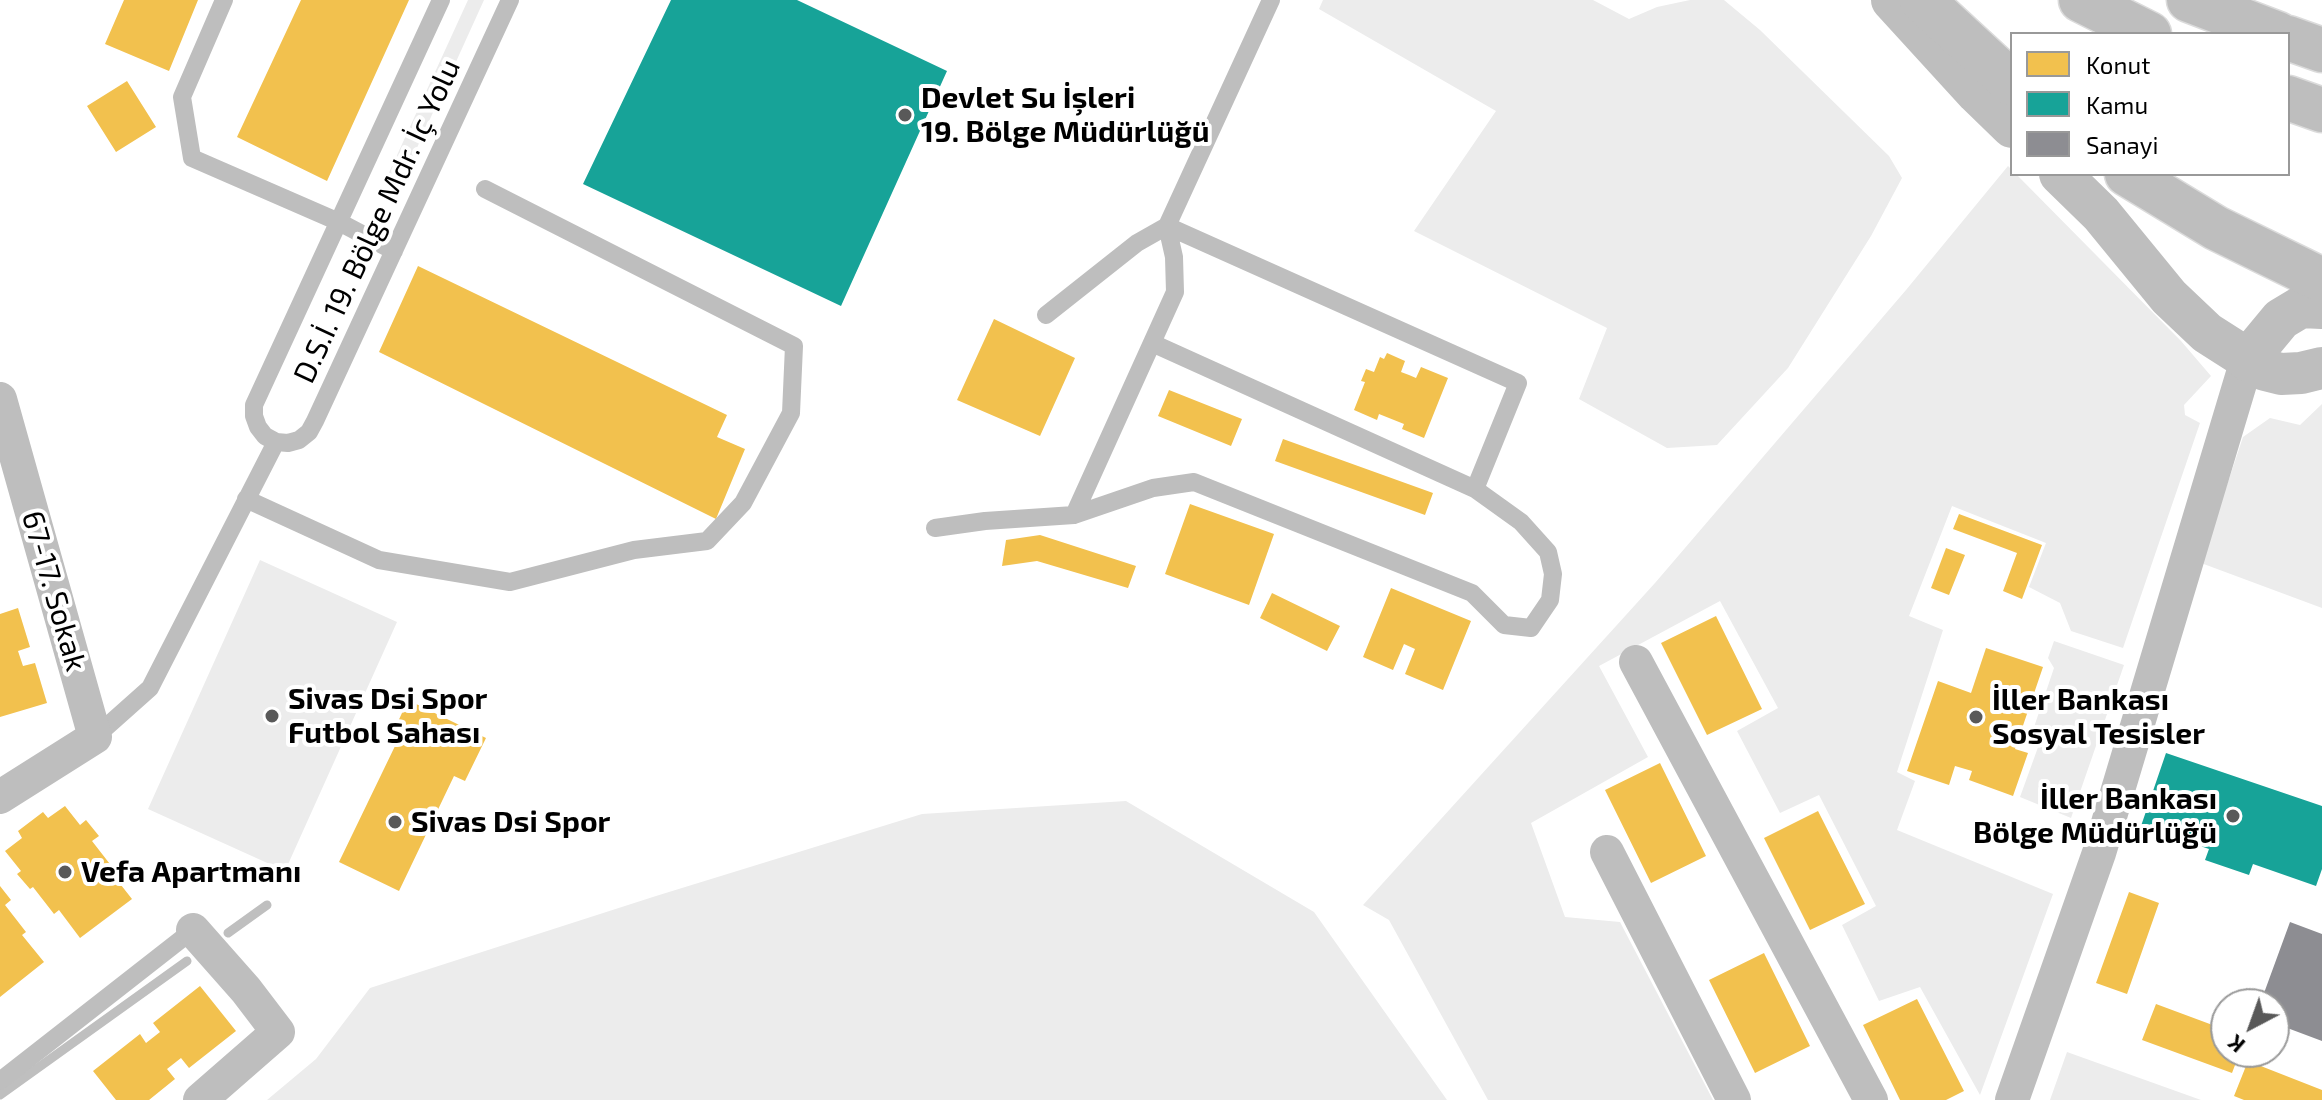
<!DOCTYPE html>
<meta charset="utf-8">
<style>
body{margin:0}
#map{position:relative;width:2322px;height:1100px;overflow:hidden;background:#fff;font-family:"Exo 2",sans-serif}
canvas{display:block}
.legend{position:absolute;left:2010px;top:32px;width:280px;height:144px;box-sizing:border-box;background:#fff;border:2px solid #999;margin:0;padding:10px 14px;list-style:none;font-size:24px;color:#000}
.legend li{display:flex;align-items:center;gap:16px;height:40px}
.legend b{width:40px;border:2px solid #999}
.north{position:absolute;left:2210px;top:988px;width:80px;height:80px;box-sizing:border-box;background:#fff;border:2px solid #999;border-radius:50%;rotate:221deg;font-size:22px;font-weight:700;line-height:32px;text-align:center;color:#000}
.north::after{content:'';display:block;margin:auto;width:28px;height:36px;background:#595959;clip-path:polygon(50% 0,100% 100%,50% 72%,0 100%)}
</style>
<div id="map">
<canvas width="2322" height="1100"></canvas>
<ul class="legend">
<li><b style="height:22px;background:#f2c14e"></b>Konut</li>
<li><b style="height:22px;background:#17a398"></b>Kamu</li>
<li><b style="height:22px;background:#8d8d92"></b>Sanayi</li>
</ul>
<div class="north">K</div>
</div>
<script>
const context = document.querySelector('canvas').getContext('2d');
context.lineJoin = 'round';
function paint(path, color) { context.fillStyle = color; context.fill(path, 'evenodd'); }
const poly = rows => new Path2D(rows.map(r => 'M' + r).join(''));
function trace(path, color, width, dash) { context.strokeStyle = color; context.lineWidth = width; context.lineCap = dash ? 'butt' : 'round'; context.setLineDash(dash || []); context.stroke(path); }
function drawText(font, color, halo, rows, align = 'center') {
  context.font = font + ' "Exo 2",sans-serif'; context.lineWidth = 8; context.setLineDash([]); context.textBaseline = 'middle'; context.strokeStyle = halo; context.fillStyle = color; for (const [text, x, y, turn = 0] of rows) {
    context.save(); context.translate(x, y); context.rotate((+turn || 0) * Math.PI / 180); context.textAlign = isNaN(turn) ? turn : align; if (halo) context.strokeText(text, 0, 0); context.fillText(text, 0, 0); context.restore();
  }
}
paint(poly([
 [468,0,484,0,401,183,387,177],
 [1323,0,1593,0,1629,19,1657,7,1690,0,1724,0,1760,30,1889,156,1902,178,1871,236,1788,368,1717,445,1667,448,1579,399,1607,328,1414,231,1496,111,1319,9],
 [2008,166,2012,170,2012,174,2016,174,2181,341,2211,376,2184,405,2185,415,2200,423,2123,648,2071,631,2060,603,2029,587,2046,543,1952,506,1909,616,1943,630,1897,772,1915,781,1897,830,2053,894,1980,1095,1920,987,1879,1001,1842,925,1876,906,1819,795,1780,813,1737,731,1778,708,1720,601,1599,666,1648,757,1531,823,1565,917,1620,922,1713,1100,1488,1100,1389,920,1363,905,1655,583,1906,290],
 [2322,404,2322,608,2201,563,2243,437,2270,418,2300,425],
 [260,560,397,622,285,871,148,809],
 [2054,641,2124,665,2071,818,2020,797,2041,739,2031,736,2054,668,2048,658],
 [1126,801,1314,912,1447,1100,267,1100,316,1059,370,988,656,896,922,814],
 [2067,1052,2201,1100,2050,1100]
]), '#ececec');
paint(poly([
 [124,0,198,0,169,71,105,44],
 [301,0,409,0,327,181,237,137],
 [127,81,156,127,116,152,87,106],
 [418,266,727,415,717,437,745,449,716,519,379,352],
 [994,319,1075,358,1040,436,957,400],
 [1387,353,1405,361,1401,372,1409,375,1416,378,1421,367,1448,378,1424,438,1402,429,1404,424,1379,414,1377,420,1354,410,1365,382,1361,381,1366,369,1374,372,1380,357,1384,359],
 [1169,390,1242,419,1231,446,1158,416],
 [1283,439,1433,493,1425,515,1275,461],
 [1190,504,1274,534,1249,605,1165,574],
 [1959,514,2042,545,2022,599,2003,591,2017,553,1953,529],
 [1040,535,1136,566,1128,588,1037,561,1002,566,1006,540],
 [1946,548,1965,555,1949,595,1931,588],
 [1391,588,1471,621,1443,690,1405,674,1415,649,1404,644,1393,670,1363,657],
 [1272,593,1340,626,1327,651,1260,618],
 [18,608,30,647,18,651,23,666,35,663,47,703,0,717,0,614],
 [1716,616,1762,709,1707,735,1661,643],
 [1986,648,2043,667,2015,749,2028,753,2013,796,1969,780,1972,771,1955,766,1949,785,1907,771,1938,681,1971,693],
 [408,700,486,738,465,781,454,776,399,891,339,862,396,744,389,741],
 [1660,763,1706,856,1651,883,1605,790],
 [65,806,80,825,86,820,99,836,92,841,113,868,110,871,132,899,80,938,59,910,54,914,33,887,30,889,17,874,21,871,5,851,22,838,18,831,43,812,48,818],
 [1818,811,1865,904,1810,930,1764,838],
 [0,886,11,900,5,905,26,932,22,935,44,962,0,997],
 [2129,892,2159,903,2127,994,2096,983],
 [1764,953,1810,1046,1755,1073,1709,980],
 [200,986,236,1031,189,1068,181,1058,167,1069,175,1079,149,1100,116,1100,93,1071,140,1034,146,1043,160,1032,153,1023],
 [1917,999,1964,1091,1946,1100,1900,1100,1863,1025],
 [2156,1004,2226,1030,2226,1052,2240,1052,2232,1073,2142,1040],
 [2248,1061,2322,1090,2322,1100,2244,1100,2234,1096]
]), '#f2c14e');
paint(poly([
 [671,0,797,0,947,71,841,306,583,184],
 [2166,753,2322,806,2322,869,2316,886,2253,864,2249,875,2205,860,2209,849,2141,826]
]), '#17a398');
paint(poly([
 [2290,922,2322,934,2322,1041,2274,1023,2274,1004,2260,1004]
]), '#8d8d92');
trace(poly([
 [228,933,267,905],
 [0,1095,187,961]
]), '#bfbfbf', 9);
const trunk = poly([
 [1922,0,2012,83],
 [2081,0,2149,34],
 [2189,0,2278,34],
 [2288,38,2322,50],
 [2288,98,2322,110],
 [2127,174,2216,228,2322,280]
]);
trace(trunk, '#dbdbdb', 47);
trace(poly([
 [224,0,182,97,192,158,339,222,394,251],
 [441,0,254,405,254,416,258,427,265,436,276,442,288,443,299,440,309,432,315,421,510,0],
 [1046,315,1137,243,1167,226,1518,383,1475,489],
 [246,499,379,560,510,582,634,550,707,541,743,503,791,413,794,346,485,189],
 [1074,515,1175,292,1174,257,1167,226,1271,0],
 [935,528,985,521,1074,515,1153,488,1194,482,1472,593,1504,625,1531,628,1550,600,1553,574,1548,552,1521,522,1475,489,1152,343],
 [95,737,150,688,276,442],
 [0,1081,193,930]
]), '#bebebe', 18);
trace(poly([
 [0,399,95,737,0,797],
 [1636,662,1871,1100],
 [1607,852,1734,1100],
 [193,930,246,990,278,1032,200,1100],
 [2012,1100,2099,853,2247,360]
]), '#bebebe', 34);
trace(poly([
 [1892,0,1977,93,2012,127],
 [2060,174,2101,214,2169,297,2207,333,2265,370,2281,374,2301,373,2322,368],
 [2247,360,2281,319,2301,307,2322,308]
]), '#bebebe', 42);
trace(trunk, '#bebebe', 44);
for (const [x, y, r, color] of [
 [905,115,8,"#595959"],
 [272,716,8,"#595959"],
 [1976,717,8,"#595959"],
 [2233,816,8,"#595959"],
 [395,822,8,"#595959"],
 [65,872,8,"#595959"]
]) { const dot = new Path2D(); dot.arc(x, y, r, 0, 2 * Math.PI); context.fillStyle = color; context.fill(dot); trace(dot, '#fff', 3); }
drawText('bold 30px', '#000', '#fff', [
 ["Devlet Su İşleri",921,98],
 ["19. Bölge Müdürlüğü",921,132],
 ["Sivas Dsi Spor",288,699],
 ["Futbol Sahası",288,733],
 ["İller Bankası",1992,700],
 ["Sosyal Tesisler",1992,734],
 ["İller Bankası",2217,799,"right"],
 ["Bölge Müdürlüğü",2217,833,"right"],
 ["Sivas Dsi Spor",411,822],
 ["Vefa Apartmanı",81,872]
], 'left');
drawText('30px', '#000', '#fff', [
 ["D.S.İ. 19. Bölge Mdr. İç Yolu",377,221,-65],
 ["67-17. Sokak",54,591,74]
]);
</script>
